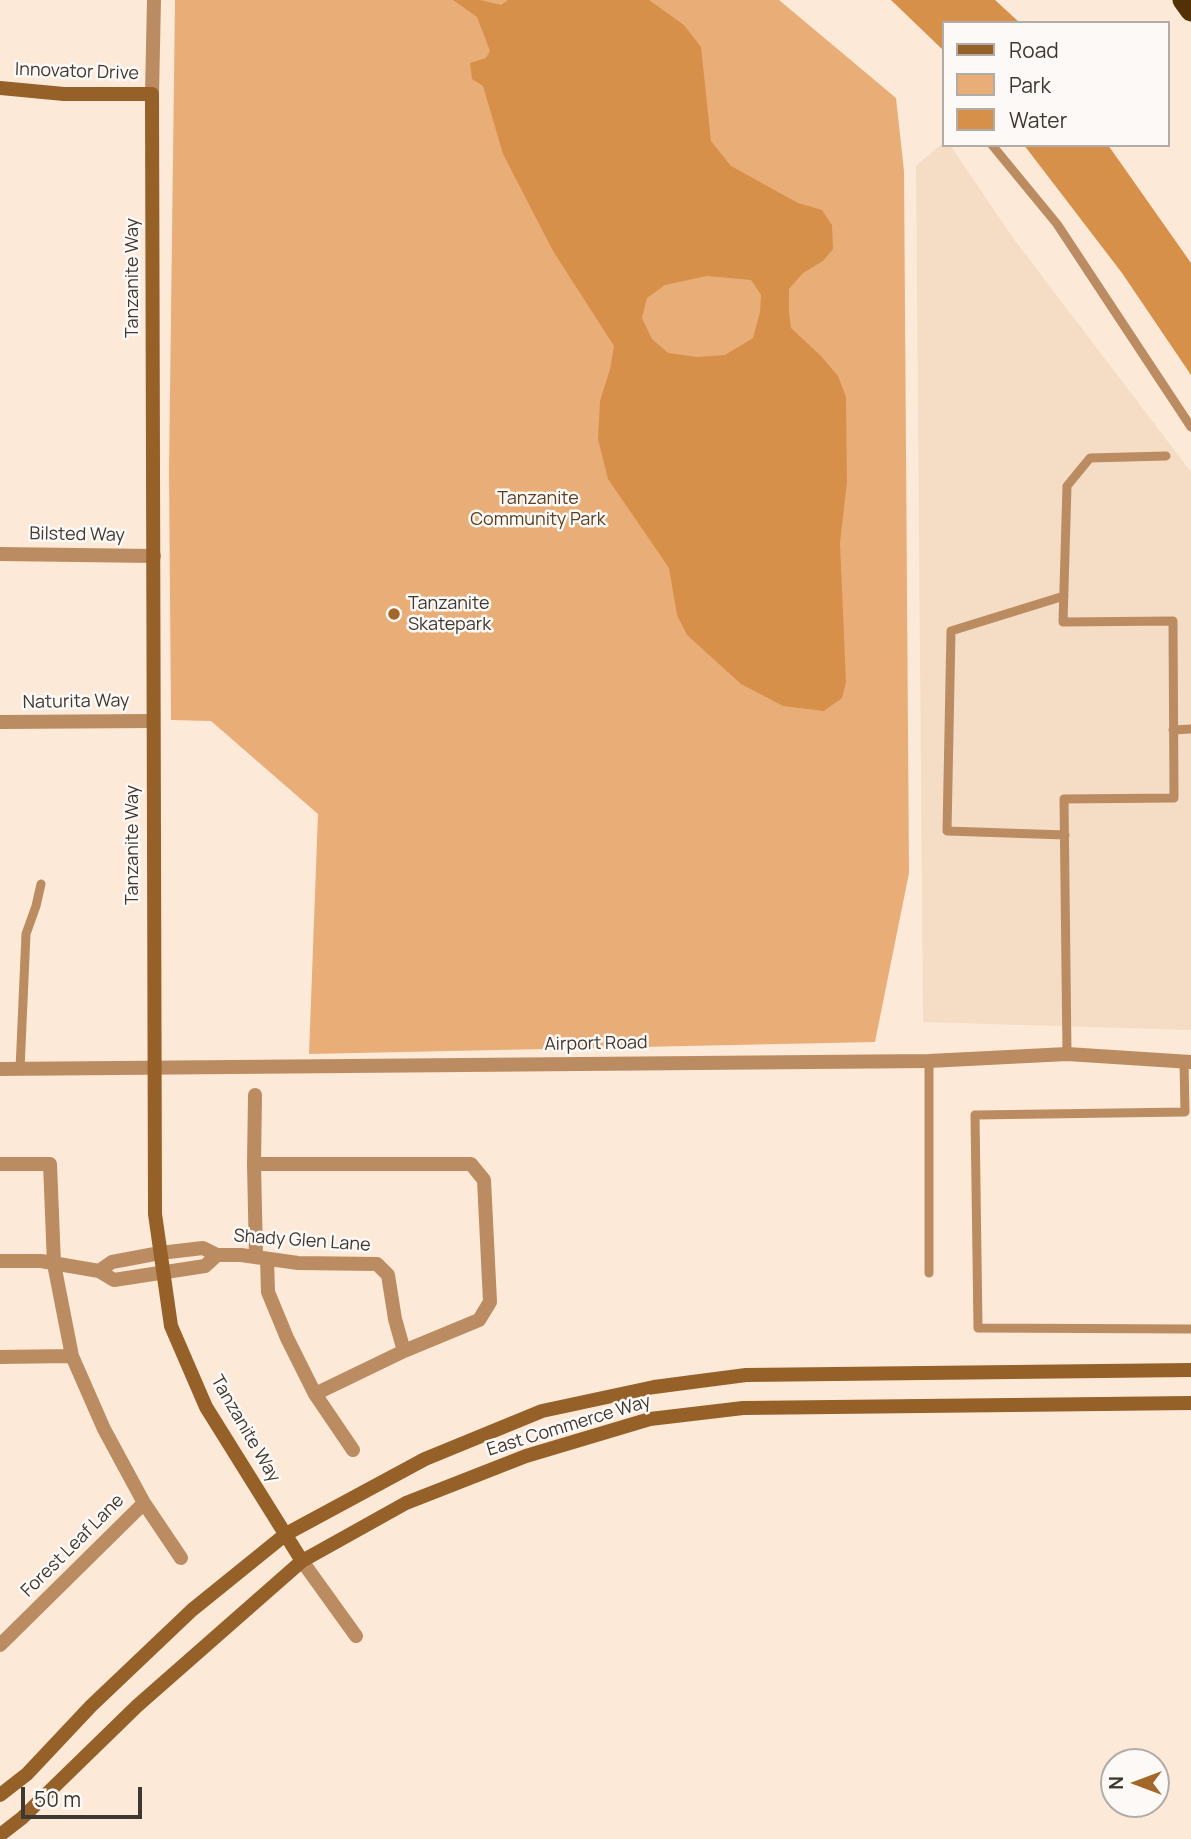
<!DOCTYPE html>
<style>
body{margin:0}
#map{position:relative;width:1191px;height:1839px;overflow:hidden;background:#fde9d8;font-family:Manrope,sans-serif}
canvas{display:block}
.legend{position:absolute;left:942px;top:21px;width:228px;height:126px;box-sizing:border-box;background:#fdf9f6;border:2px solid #b1aca7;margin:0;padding:9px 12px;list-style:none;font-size:21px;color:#3f3831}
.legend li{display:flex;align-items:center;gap:14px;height:35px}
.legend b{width:35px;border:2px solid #b1aca7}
.north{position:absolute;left:1100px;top:1748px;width:70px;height:70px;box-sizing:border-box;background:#fdf9f6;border:2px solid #b1aca7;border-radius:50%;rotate:270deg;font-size:19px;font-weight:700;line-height:28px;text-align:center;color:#3f3831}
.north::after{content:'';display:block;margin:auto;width:24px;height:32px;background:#a36729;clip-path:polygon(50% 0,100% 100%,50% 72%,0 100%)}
.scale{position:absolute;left:21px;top:1787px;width:121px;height:32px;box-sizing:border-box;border:4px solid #3f3831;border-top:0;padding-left:9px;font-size:21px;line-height:24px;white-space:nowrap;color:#3f3831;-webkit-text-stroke:5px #fdf9f6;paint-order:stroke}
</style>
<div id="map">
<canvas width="1191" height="1839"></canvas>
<ul class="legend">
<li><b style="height:9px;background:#966029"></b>Road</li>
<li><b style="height:19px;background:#e9ae78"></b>Park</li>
<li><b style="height:19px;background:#d79049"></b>Water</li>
</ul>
<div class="north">N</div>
<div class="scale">50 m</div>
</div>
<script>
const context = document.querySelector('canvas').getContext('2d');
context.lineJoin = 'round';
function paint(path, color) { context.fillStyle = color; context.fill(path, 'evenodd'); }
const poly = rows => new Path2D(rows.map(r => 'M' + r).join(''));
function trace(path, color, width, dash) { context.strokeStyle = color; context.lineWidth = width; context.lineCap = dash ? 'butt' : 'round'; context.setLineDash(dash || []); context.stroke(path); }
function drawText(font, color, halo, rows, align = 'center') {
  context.font = font + ' Manrope,sans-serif'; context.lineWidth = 5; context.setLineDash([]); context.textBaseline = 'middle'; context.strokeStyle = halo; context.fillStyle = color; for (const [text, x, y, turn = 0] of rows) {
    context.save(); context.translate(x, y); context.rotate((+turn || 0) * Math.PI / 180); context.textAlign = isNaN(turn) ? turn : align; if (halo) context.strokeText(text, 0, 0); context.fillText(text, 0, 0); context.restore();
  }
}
paint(poly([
 [944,142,944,145,950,145,1013,238,1191,472,1191,1030,923,1022,916,166]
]), '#f5dcc5');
paint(poly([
 [175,0,779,0,896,98,904,171,909,873,875,1042,309,1054,318,814,211,721,171,720,169,471]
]), '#e9ae78');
paint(poly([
 [453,0,480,0,501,5,508,0,649,0,684,25,701,47,711,141,731,166,798,203,822,210,832,225,833,249,823,261,803,273,789,289,789,312,791,328,821,356,838,376,846,397,847,482,840,543,846,682,842,698,824,711,783,706,741,684,687,635,677,615,669,568,608,479,598,439,600,401,610,369,614,346,553,251,503,154,483,86,472,79,470,63,486,58,490,51,477,17],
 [707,276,751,280,761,295,760,312,753,338,725,355,697,357,668,353,652,339,642,318,647,298,665,285],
 [891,0,995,0,1020,23,944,23,944,51],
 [1024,145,1108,145,1191,263,1191,375,1122,273]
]), '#d79049');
trace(poly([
 [992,145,1057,224,1191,427],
 [1064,596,951,631,947,831,1065,835],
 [1173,730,1191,729],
 [1067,1054,1064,799,1174,798,1173,621,1063,622,1067,486,1090,458,1166,456],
 [1184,1062,1185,1112,975,1115,978,1328,1191,1329],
 [20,1069,26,934,36,906,41,884],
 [929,1273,929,1061]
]), '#bb8c61', 9);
trace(poly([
 [152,94,154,0],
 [0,554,154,556],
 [0,722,152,721],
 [0,1069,929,1061,1067,1054,1191,1062],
 [255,1095,254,1164,471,1164,484,1180,490,1302,479,1320,404,1351,315,1394,353,1450],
 [0,1164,50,1164,54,1264,72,1356,104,1429,144,1503,181,1558],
 [254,1164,256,1257],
 [267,1259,268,1292,287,1338,315,1394],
 [0,1261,41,1261,99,1271,114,1280,205,1266,217,1255],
 [99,1271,112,1262,160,1253,203,1248,217,1255,241,1255,298,1263,377,1264,388,1275,395,1319,404,1351],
 [0,1357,72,1356],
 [302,1561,356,1636],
 [0,1645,144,1503]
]), '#bb8c61', 14);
trace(poly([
 [0,88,64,94,152,94,155,1214,171,1326,206,1407,302,1561],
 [0,1795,27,1774,91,1706,192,1610,286,1534,425,1459,542,1411,654,1387,746,1375,1191,1370],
 [0,1835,22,1818,137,1706,302,1561,406,1503,526,1456,650,1419,743,1408,1191,1403]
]), '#966029', 14);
trace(poly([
 [1183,0,1191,11]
]), '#543007', 21);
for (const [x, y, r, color] of [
 [394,614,7,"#a36729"]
]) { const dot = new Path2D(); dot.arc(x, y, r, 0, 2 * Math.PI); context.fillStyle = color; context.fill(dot); trace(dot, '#fdf9f6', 2.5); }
drawText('18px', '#3f3831', '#fdf9f6', [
 ["Innovator Drive",77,72,2],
 ["Tanzanite Way",133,278,-90],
 ["Bilsted Way",77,535,1],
 ["Naturita Way",76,702,-1],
 ["Tanzanite Way",133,845,-90],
 ["Airport Road",596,1044,-1],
 ["Shady Glen Lane",302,1241,4],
 ["East Commerce Way",569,1426,-17],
 ["Tanzanite Way",245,1429,60],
 ["Forest Leaf Lane",73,1546,-45]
]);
drawText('18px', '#5b3d1f', '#fdf9f6', [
 ["Tanzanite",538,499],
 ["Community Park",538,520]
]);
drawText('18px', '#3f3831', '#fdf9f6', [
 ["Tanzanite",408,604],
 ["Skatepark",408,625]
], 'left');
</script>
